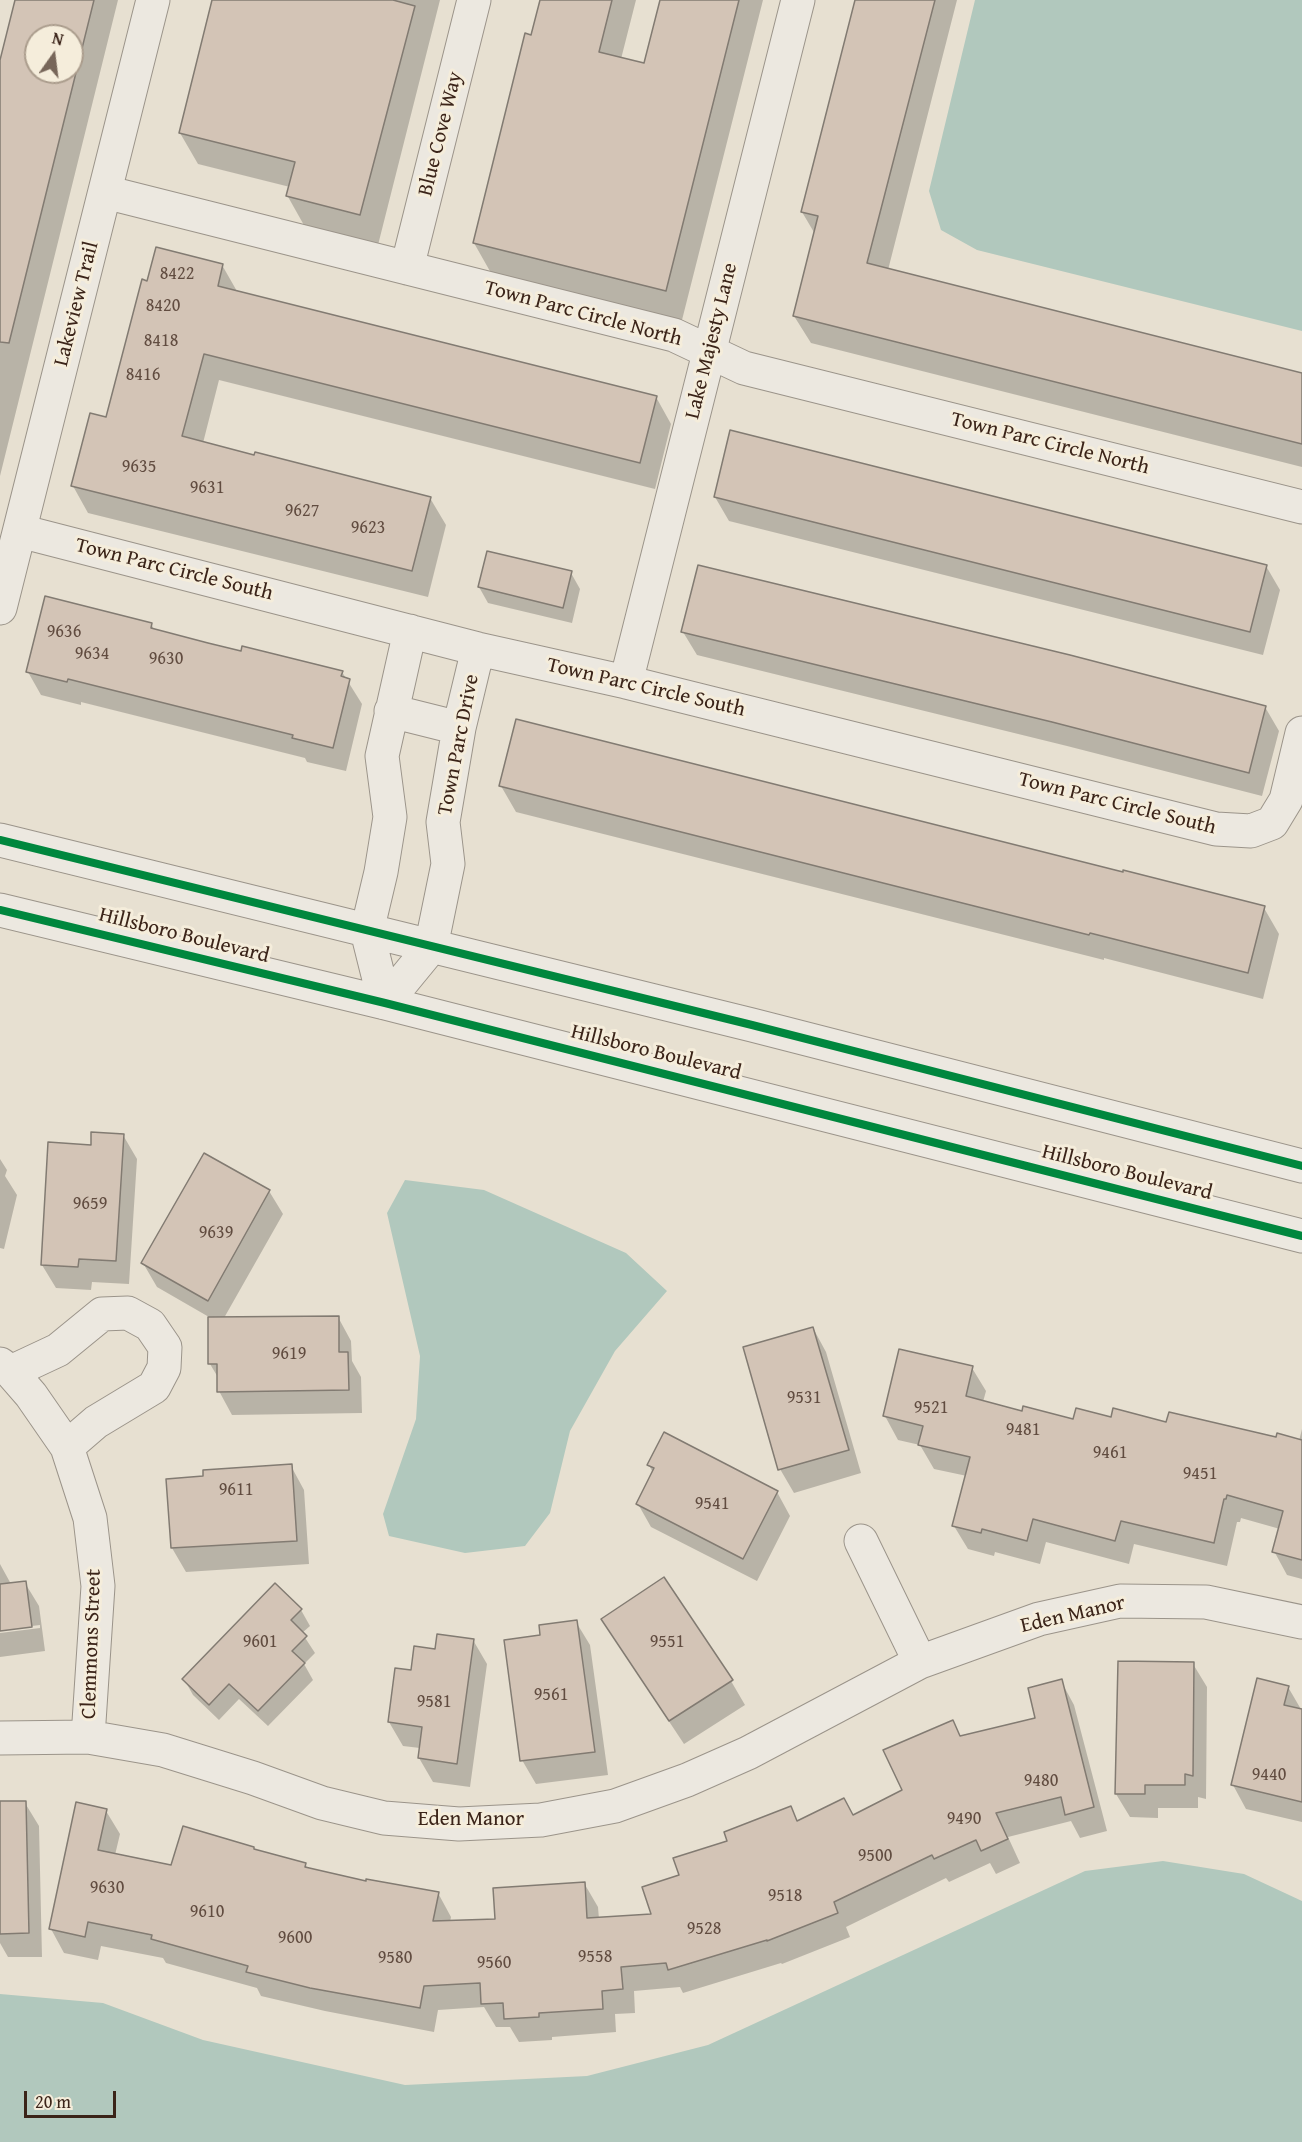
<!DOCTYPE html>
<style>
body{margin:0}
#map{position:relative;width:1302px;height:2142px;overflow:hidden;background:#e7e0d1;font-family:"Gentium Book Plus",serif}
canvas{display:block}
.north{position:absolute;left:24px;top:24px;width:60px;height:60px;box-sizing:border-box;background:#f5eddb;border:2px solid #ab9d8d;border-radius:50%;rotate:14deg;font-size:16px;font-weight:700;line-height:24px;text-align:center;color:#3b2419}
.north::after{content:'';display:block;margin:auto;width:21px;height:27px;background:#776659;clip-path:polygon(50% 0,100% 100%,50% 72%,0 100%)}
.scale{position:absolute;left:24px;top:2091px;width:92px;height:27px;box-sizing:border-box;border:3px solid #3b2419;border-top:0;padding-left:8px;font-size:18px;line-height:21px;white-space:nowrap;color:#3b2419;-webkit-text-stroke:4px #f5eddb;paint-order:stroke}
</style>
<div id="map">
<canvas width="1302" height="2142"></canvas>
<div class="north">N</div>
<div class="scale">20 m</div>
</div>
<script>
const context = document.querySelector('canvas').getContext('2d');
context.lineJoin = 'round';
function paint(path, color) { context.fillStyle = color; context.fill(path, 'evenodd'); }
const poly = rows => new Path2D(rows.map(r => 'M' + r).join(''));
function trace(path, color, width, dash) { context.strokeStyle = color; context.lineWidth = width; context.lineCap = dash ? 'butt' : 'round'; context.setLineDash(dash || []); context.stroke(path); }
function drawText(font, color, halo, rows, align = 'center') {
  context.font = font + ' "Gentium Book Plus",serif'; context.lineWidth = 6; context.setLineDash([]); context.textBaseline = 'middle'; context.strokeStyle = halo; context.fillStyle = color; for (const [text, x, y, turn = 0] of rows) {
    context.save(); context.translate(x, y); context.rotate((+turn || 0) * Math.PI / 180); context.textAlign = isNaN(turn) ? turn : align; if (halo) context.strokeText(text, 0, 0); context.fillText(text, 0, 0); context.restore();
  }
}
paint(poly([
 [975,0,1302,0,1302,331,977,250,941,230,929,191],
 [405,1180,484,1190,626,1253,667,1291,615,1351,570,1431,550,1513,525,1546,465,1553,389,1536,383,1514,416,1419,420,1356,387,1213],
 [1163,1861,1244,1874,1302,1901,1302,2142,0,2142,0,1994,103,2003,203,2040,405,2085,587,2076,708,2045,1085,1871]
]), '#b1c8bd');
paint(poly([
 [16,0,118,0,0,476,0,66],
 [36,36,72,36,72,72,36,72],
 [213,0,440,0,378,245,305,227,287,195,290,187,198,164,180,133],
 [541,0,636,0,621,59,645,65,662,0,763,0,682,320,491,273,474,243],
 [857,0,957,0,888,270,1302,374,1302,467,811,343,794,316,815,234,802,212],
 [222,265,238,293,656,397,671,424,655,489,219,380,203,443,430,498,446,525,428,597,88,513,73,486,108,419,148,283],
 [715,497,1266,566,1280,590,1263,655,729,521],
 [571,573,580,589,572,623,488,603,479,587],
 [151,624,155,631,242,653,342,672,362,704,346,771,307,762,305,758,81,702,81,705,41,695,28,672],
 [683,632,1265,707,1279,731,1262,796,1067,746,697,655],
 [501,786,1264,908,1279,934,1263,999,1104,958,1104,960,516,812],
 [123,1135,137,1159,129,1284,92,1282,91,1290,56,1288,42,1265,92,1146],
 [0,1159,7,1170,5,1176,17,1195,4,1249,0,1248],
 [269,1191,283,1214,224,1318,338,1317,351,1341,352,1361,361,1377,362,1413,232,1415,219,1391,219,1379,210,1364,209,1317,157,1287,143,1263],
 [813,1328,826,1352,861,1473,794,1493,780,1469],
 [972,1368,986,1391,983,1402,1023,1413,1074,1421,1112,1419,1168,1424,1299,1441,1302,1429,1302,1579,1287,1575,1274,1551,1280,1529,1241,1518,1240,1522,1237,1522,1227,1566,1134,1544,1129,1564,1046,1542,1040,1564,995,1552,994,1556,968,1549,954,1526,967,1476,934,1469,920,1445,898,1440,885,1416],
 [649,1465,777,1492,790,1516,757,1581,651,1527,638,1504,653,1473],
 [291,1466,304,1490,309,1564,186,1572,172,1548,205,1478],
 [0,1564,11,1584,25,1583,39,1606,45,1651,0,1657,0,1633,40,1628,40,1625,0,1630],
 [275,1585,301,1610,310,1626,302,1633,315,1653,304,1664,313,1680,268,1726,239,1699,219,1720,193,1695,184,1679],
 [576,1622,590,1645,608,1775,536,1784,522,1760,542,1637],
 [473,1640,487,1664,470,1787,433,1782,419,1758,420,1748,403,1746,389,1722,412,1672,436,1651],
 [617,1643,731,1681,745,1705,684,1744],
 [1193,1664,1207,1687,1206,1799,1198,1797,1198,1808,1158,1808,1158,1818,1130,1817,1116,1794],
 [1061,1681,1074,1705,1107,1831,1080,1838,1071,1821,1008,1837,1020,1863,996,1874,990,1863,949,1882,946,1878,846,1927,850,1937,782,1964,781,1963,683,1993,680,1987,634,1991,635,2013,615,2014,616,2032,552,2037,552,2040,519,2042,510,2027,496,2027,484,2007,438,2010,434,2032,325,2011,261,1996,257,1988,166,1963,163,1958,101,1946,98,1960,64,1953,51,1929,106,1811,120,1834,115,1855,173,1867,253,1848,256,1852,305,1864,308,1869,367,1883,438,1893,451,1917,450,1922,497,1920,584,1883,598,1907,599,1919,653,1915,681,1876,729,1842,790,1808,798,1822,853,1816,904,1791,952,1722,961,1737,1037,1719],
 [1288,1687,1302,1711,1302,1822,1246,1809,1233,1785],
 [0,1803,25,1803,39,1826,42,1957,8,1957,0,1943]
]), '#0003');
const building = poly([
 [15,0,94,0,9,343,0,342,0,60,15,0],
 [36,36,72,36,72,72,36,72,36,36],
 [212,0,393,0,415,6,360,215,286,196,295,162,179,133,212,0],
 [540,0,612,0,599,52,644,63,660,0,739,0,666,291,473,243,525,33,531,35,540,0],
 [855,0,935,0,867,263,1302,373,1302,444,793,316,818,216,801,212,855,0],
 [156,247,223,264,218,286,657,396,640,463,204,354,182,436,254,455,255,452,431,497,412,571,71,486,90,413,106,417,142,279,147,281,156,247],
 [730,430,1267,565,1250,632,714,497,730,430],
 [487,551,572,571,563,608,478,587,487,551],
 [698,565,1070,655,1266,706,1249,773,1052,722,681,632,698,565],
 [45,596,152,623,151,628,208,643,241,651,242,646,343,671,341,676,350,679,333,748,292,738,293,735,192,710,68,679,67,682,26,672,45,596],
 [516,719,1123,872,1123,870,1265,906,1248,973,1090,933,1089,935,499,786,516,719],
 [91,1132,124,1134,116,1261,79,1259,78,1267,41,1265,48,1142,91,1145,91,1132],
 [204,1153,270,1190,208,1301,141,1263,204,1153],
 [339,1316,339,1352,348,1352,349,1390,217,1392,217,1364,208,1364,208,1317,339,1316],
 [813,1327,849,1450,778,1470,743,1347,813,1327],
 [899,1349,973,1366,966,1396,1022,1411,1023,1406,1073,1419,1076,1408,1111,1417,1113,1408,1166,1422,1169,1412,1276,1437,1277,1433,1302,1440,1302,1560,1272,1552,1283,1511,1227,1495,1226,1499,1224,1499,1214,1543,1121,1521,1115,1541,1033,1519,1027,1541,982,1529,981,1533,952,1526,970,1457,918,1445,923,1426,883,1416,899,1349],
 [664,1432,778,1491,743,1559,636,1504,654,1468,647,1465,664,1432],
 [292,1464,297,1541,171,1548,166,1479,203,1476,203,1470,292,1464],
 [664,1577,733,1680,669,1721,601,1619,664,1577],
 [26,1581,32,1627,0,1631,0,1584,26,1581],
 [275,1583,302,1609,291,1620,307,1636,292,1651,305,1663,258,1711,229,1684,209,1705,182,1679,275,1583],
 [577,1620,595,1752,520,1761,504,1640,540,1635,539,1625,577,1620],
 [437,1634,474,1639,457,1764,418,1758,422,1727,388,1722,395,1668,411,1670,414,1646,435,1649,437,1634],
 [1118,1661,1194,1662,1193,1776,1185,1774,1185,1785,1145,1785,1145,1794,1115,1794,1118,1661],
 [1257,1678,1289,1686,1284,1705,1302,1709,1302,1802,1231,1785,1257,1678],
 [1062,1679,1094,1807,1065,1815,1061,1797,996,1813,1008,1839,981,1851,976,1840,934,1859,932,1855,834,1902,838,1913,767,1941,767,1940,668,1970,666,1963,621,1967,623,1989,602,1991,603,2009,539,2013,539,2017,504,2019,503,2003,481,2004,480,1983,424,1986,420,2008,310,1988,246,1972,248,1966,151,1939,152,1935,88,1922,85,1937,49,1929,76,1802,107,1809,98,1850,171,1865,183,1826,254,1847,254,1849,306,1863,305,1867,366,1881,366,1879,439,1892,433,1921,495,1919,493,1888,585,1882,587,1918,651,1914,642,1887,679,1875,673,1858,727,1841,724,1832,791,1806,797,1821,844,1798,853,1815,902,1790,883,1750,953,1720,960,1736,1035,1718,1028,1688,1062,1679],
 [0,1801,26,1801,29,1933,0,1934,0,1801]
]);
paint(building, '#d3c4b6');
trace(building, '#827b72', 1.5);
const minor = poly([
 [105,192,674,335,744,368,1302,507],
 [407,268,474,0],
 [20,531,478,649,626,682,1216,829,1251,831,1272,823,1286,800,1302,733],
 [0,608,153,0],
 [626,682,798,0],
 [391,711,459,728],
 [0,840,752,1025,1302,1166],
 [0,910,385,1003,1302,1236],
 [385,1003,367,931,381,872,390,817,382,756,410,631],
 [385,1003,431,947,448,864,443,822,459,728,478,649],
 [0,1364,11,1372,31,1395,67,1447,90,1518,98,1586,88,1737],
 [11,1372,58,1350,102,1314,128,1313,150,1325,165,1347,164,1368,154,1387,96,1422,67,1447],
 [861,1541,920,1662],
 [0,1738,88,1737,163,1750,253,1778,322,1803,384,1818,459,1824,541,1820,615,1806,687,1780,748,1753,920,1662,1039,1619,1120,1601,1206,1602,1302,1622]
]);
trace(minor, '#9b948a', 35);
trace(minor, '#ece8e0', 33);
trace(poly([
 [0,840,752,1025,1302,1166],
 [0,910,385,1003,1302,1236]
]), '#00873e', 8);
drawText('18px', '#614c40', null, [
 ["8422",177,274],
 ["8420",163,306],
 ["8418",161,341],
 ["8416",143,375],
 ["9635",139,467],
 ["9631",207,488],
 ["9627",302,511],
 ["9623",368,528],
 ["9636",64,632],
 ["9634",92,654],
 ["9630",166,659],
 ["9659",90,1204],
 ["9639",216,1233],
 ["9619",289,1354],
 ["9531",804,1398],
 ["9521",931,1408],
 ["9481",1023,1430],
 ["9461",1110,1453],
 ["9451",1200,1474],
 ["9611",236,1490],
 ["9541",712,1504],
 ["9601",260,1642],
 ["9551",667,1642],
 ["9561",551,1695],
 ["9581",434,1702],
 ["9440",1269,1775],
 ["9480",1041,1781],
 ["9490",964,1819],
 ["9500",875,1856],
 ["9630",107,1888],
 ["9518",785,1896],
 ["9610",207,1912],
 ["9528",704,1929],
 ["9600",295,1938],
 ["9558",595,1957],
 ["9580",395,1958],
 ["9560",494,1963]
]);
drawText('21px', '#3b2419', '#f5eddb', [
 ["Blue Cove Way",441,134,-76],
 ["Lakeview Trail",77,304,-76],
 ["Town Parc Circle North",583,314,15],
 ["Lake Majesty Lane",712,341,-76],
 ["Town Parc Circle North",1050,444,14],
 ["Town Parc Circle South",174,570,14],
 ["Town Parc Circle South",646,688,13],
 ["Town Parc Drive",459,745,-79],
 ["Town Parc Circle South",1117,804,14],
 ["Hillsboro Boulevard",184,936,14],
 ["Hillsboro Boulevard",656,1053,14],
 ["Hillsboro Boulevard",1127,1173,14],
 ["Eden Manor",1073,1615,-13],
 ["Clemmons Street",92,1644,-88],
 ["Eden Manor",471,1820]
]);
</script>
